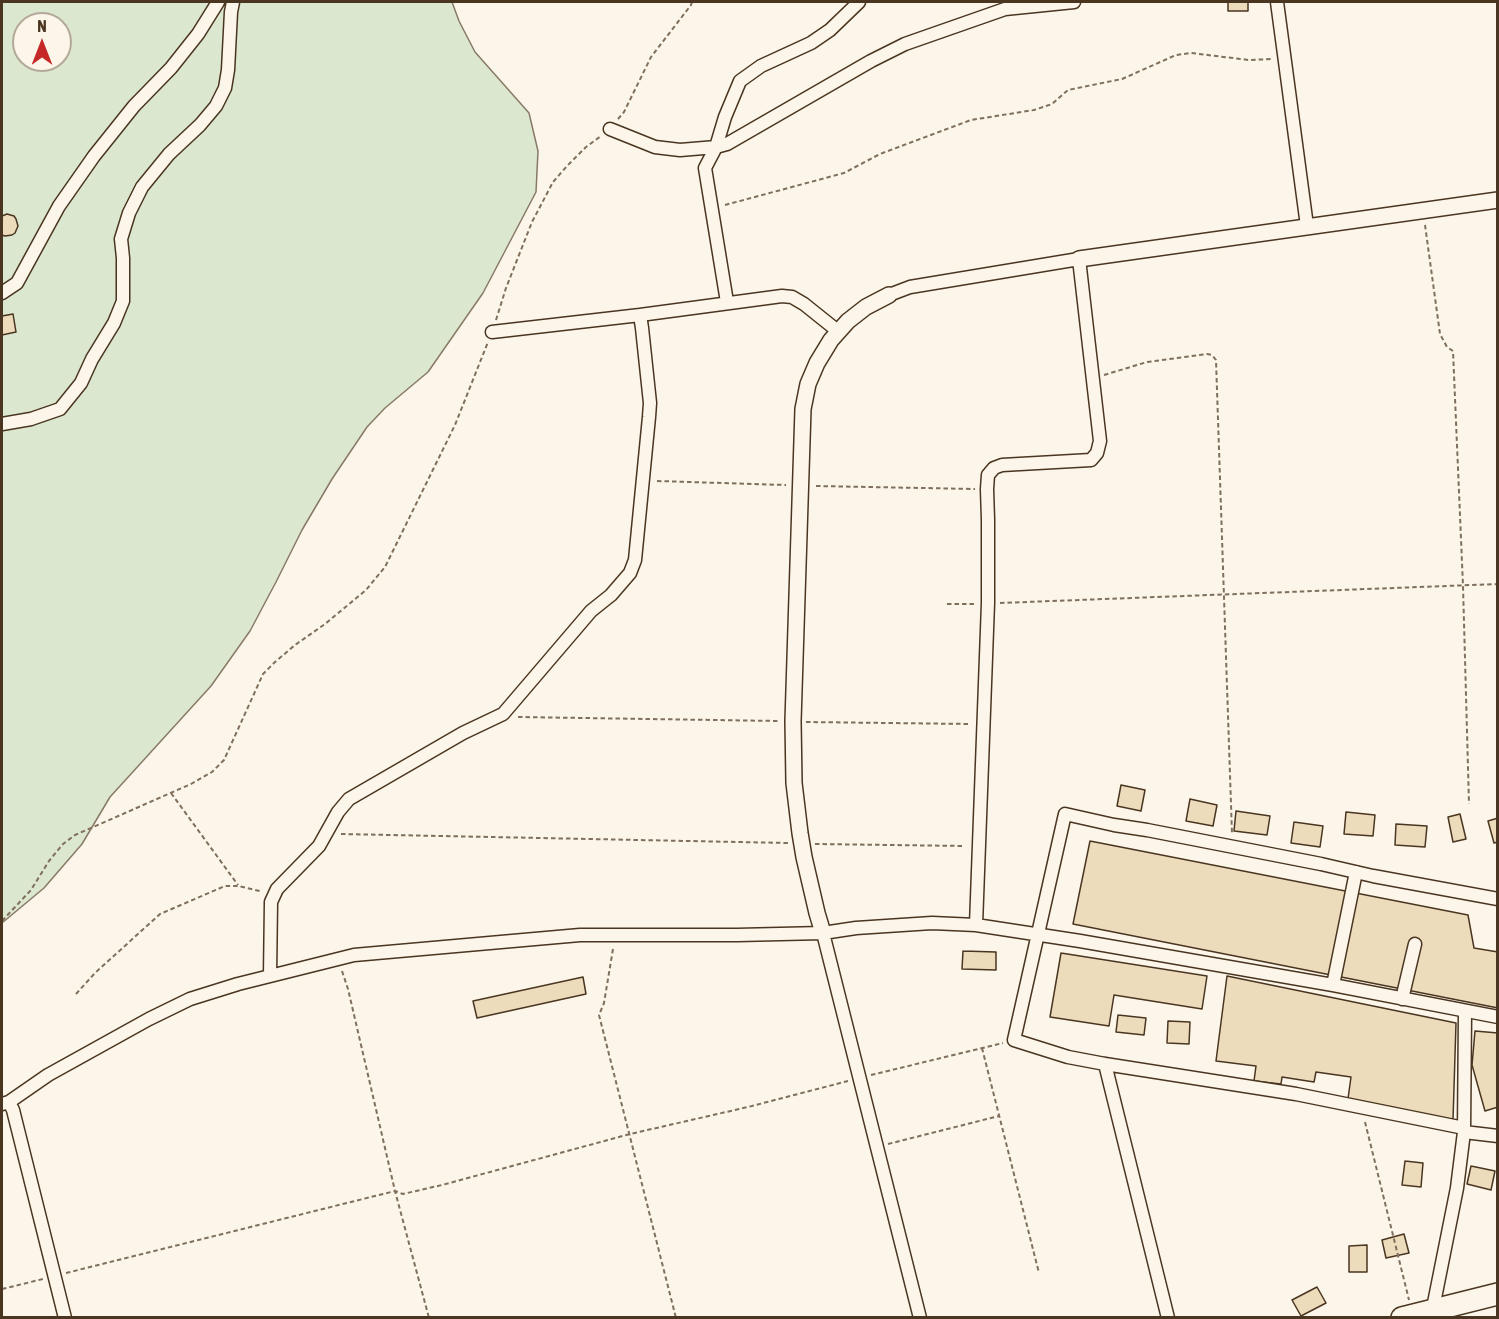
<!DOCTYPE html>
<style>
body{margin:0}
#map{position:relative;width:1499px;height:1319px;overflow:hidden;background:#fbf6e9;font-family:"Asap Condensed",sans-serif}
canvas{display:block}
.frame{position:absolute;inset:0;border:3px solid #4a3520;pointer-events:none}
.north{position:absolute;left:12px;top:12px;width:60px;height:60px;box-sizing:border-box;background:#fbf6e9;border:2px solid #b4a999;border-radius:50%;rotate:0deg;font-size:16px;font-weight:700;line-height:24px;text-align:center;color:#4a3520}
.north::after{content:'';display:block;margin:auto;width:21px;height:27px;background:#c62828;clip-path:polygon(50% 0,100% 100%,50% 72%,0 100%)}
</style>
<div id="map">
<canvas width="1499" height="1319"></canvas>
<div class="frame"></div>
<div class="north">N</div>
</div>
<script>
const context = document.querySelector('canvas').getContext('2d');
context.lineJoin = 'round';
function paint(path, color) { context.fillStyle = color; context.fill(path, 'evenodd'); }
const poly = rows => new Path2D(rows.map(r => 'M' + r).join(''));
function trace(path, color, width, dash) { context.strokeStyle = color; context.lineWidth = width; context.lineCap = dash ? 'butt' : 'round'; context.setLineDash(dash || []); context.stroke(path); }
const green = poly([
 [2,2,452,2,459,21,475,52,529,113,538,151,536,192,483,293,428,372,385,408,367,427,332,479,302,530,276,582,250,631,211,686,110,797,82,844,44,888,2,923,2,2],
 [24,24,60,24,60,60,24,60,24,24]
]);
paint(green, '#dce7d0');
trace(green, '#887966', 1.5);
const building = poly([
 [1228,2,1248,2,1248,11,1228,11,1228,2],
 [7,214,14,216,16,219,18,226,15,233,12,235,5,236,2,235,2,216,7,214],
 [13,314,16,332,2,335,2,316,13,314],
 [1121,785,1145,790,1141,811,1117,806,1121,785],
 [1190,799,1217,805,1213,826,1186,821,1190,799],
 [1236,811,1270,816,1267,835,1234,831,1236,811],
 [1346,812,1375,815,1373,836,1344,834,1346,812],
 [1460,814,1466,839,1453,842,1448,817,1460,814],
 [1498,818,1498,842,1494,843,1488,821,1498,818],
 [1294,822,1323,826,1320,847,1291,843,1294,822],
 [1396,824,1427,826,1425,847,1395,845,1396,824],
 [1090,841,1468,915,1474,948,1498,952,1498,1008,1073,924,1090,841],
 [963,951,996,952,996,970,962,969,963,951],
 [1061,953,1207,976,1202,1009,1114,995,1109,1026,1050,1017,1061,953],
 [1227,976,1456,1023,1453,1120,1347,1106,1351,1077,1316,1072,1314,1082,1282,1077,1281,1084,1254,1081,1256,1066,1216,1061,1227,976],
 [583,977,586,994,477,1018,473,1001,583,977],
 [1118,1015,1146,1018,1144,1035,1116,1032,1118,1015],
 [1168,1021,1190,1022,1189,1044,1167,1043,1168,1021],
 [1475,1031,1498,1033,1498,1107,1485,1111,1472,1065,1475,1031],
 [1405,1161,1423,1163,1421,1187,1402,1185,1405,1161],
 [1471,1166,1495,1171,1491,1190,1467,1184,1471,1166],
 [1404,1234,1409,1253,1386,1258,1382,1240,1404,1234],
 [1367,1245,1367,1272,1349,1272,1349,1246,1367,1245],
 [1317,1287,1326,1303,1301,1316,1292,1300,1317,1287]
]);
paint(building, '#ecdcbc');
trace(building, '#4a3520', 1.5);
const minor = poly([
 [1277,2,1307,226],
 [610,129,655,147,680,150,716,147,727,144,871,61,905,44,1005,9,1074,2],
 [2,293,17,283,59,206,94,156,134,106,171,68,198,34,218,2],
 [889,295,910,287,1079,259,1100,441,1097,453,1091,460,1002,465,994,468,988,475,987,489,988,520,988,603,976,925],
 [727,302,705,168,716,147,725,117,740,81,761,66,811,43,830,30,859,2],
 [492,332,640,315,782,296,792,297,804,304,839,332],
 [2,424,31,419,60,409,81,383,92,359,114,323,123,301,123,258,121,239,129,213,142,187,169,154,200,125,216,106,225,88,228,70,231,12,233,2],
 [823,933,920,1318],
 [270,976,271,902,277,889,319,846,338,812,349,799,463,733,503,714,591,611,611,595,630,573,635,560,649,417,650,403,642,328,640,315],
 [1333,985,1356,872],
 [1402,999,1415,944],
 [1105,1064,1168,1318],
 [9,1102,13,1110,65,1318],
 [2,1104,9,1102,48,1075,149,1019,190,999,238,984,354,955,580,935,737,935,823,933,856,928,932,923,976,925,1080,941,1333,985,1498,1017],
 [1464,1128,1296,1094,1105,1064,1068,1057,1014,1040,1065,814,1114,825,1147,830,1321,864,1373,876,1498,899],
 [1464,1132,1498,1136],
 [1432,1313,1457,1188,1464,1132,1465,1012]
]);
const tertiary = poly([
 [1079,259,1498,200],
 [823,933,817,913,804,857,800,833,794,783,793,721,803,409,808,384,817,363,831,340,848,321,866,307,889,295]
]);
const trunk = poly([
 [1402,1318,1498,1294]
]);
trace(minor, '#4a3520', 15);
trace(tertiary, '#4a3520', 18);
trace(trunk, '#4a3520', 24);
trace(poly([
 [618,119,624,112,651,57,691,5,692,2],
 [725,205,844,173,880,154,971,120,1034,110,1052,104,1068,90,1122,79,1176,55,1191,53,1249,60,1273,59],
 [1425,225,1440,334,1447,347,1453,351,1463,586,1469,804],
 [496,320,506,288,532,222,553,182,567,166,586,147,601,136],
 [1104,375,1147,362,1207,354,1212,355,1216,360,1232,834],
 [657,481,786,485],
 [816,486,975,489],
 [1000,603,1498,584],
 [947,604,976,604],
 [518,717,779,721],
 [806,722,971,724],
 [171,793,238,885],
 [341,834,788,843],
 [815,844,965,846],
 [2,921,31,890,49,861,63,844,75,835,191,784,212,772,224,760,263,674,275,662,295,645,325,624,366,590,385,567,455,425,488,342],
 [613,949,604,1003,599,1015,676,1318],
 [342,971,348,989,395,1191,429,1318],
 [76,994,95,973,160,914,225,886,238,886,260,891],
 [982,1048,1039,1273],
 [871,1075,1003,1043],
 [1365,1122,1409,1300],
 [888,1144,999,1116],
 [66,1273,395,1191,403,1194,442,1185,630,1134,748,1107,848,1081],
 [2,1289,43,1279]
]), '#7f6f5c', 2, [4.5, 3]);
trace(minor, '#fbf6e9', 12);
trace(tertiary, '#fbf6e9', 15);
trace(trunk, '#fbf6e9', 21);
</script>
